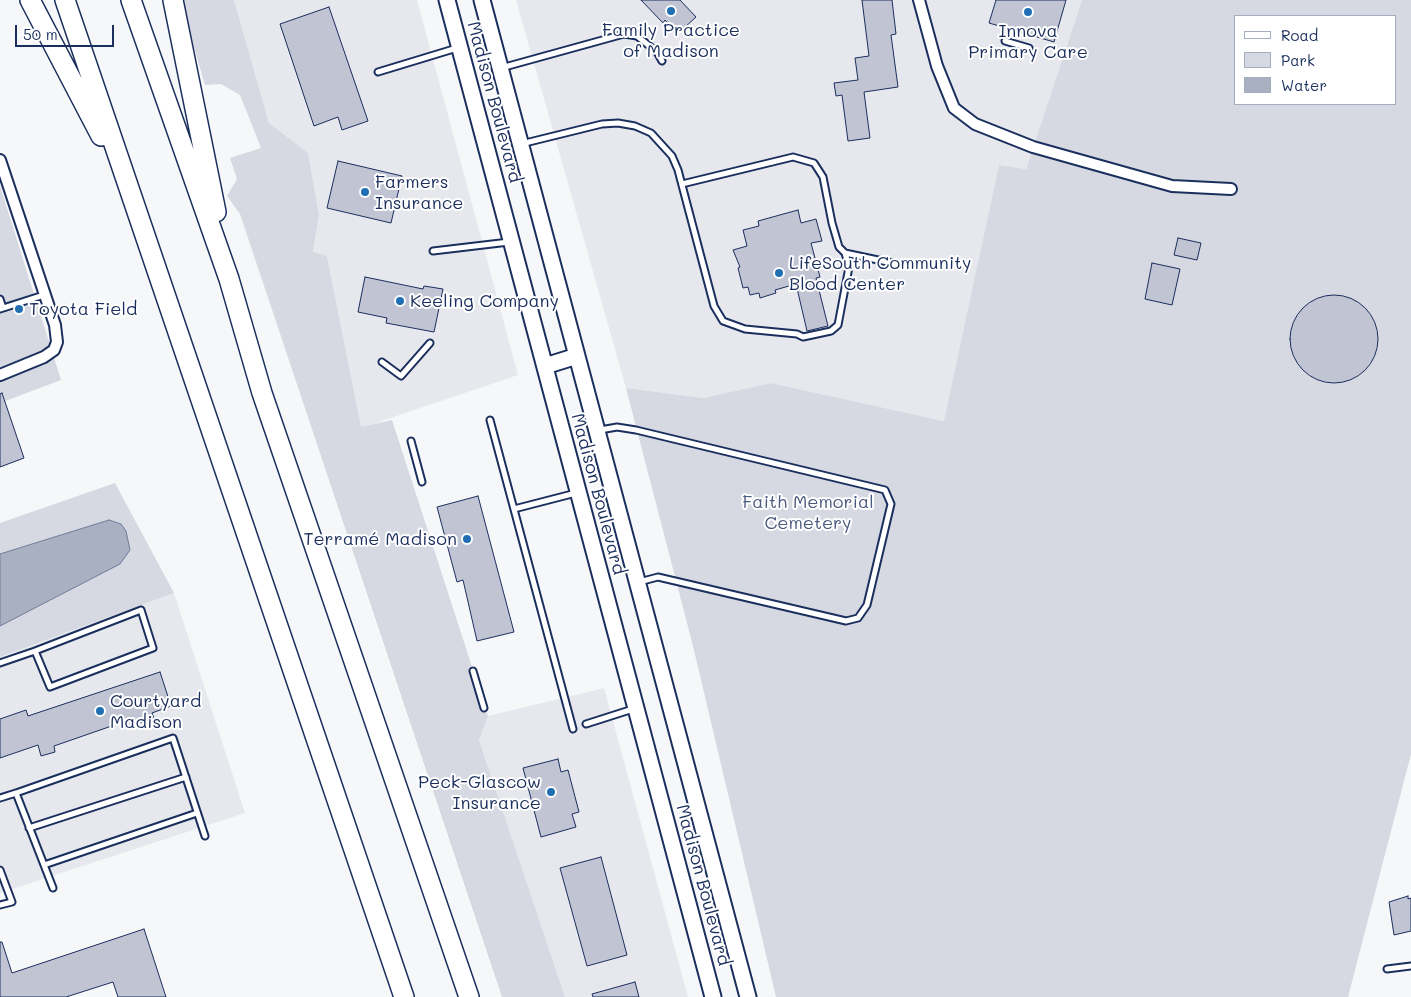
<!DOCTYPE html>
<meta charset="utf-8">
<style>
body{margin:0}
#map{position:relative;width:1411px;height:997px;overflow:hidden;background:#f6f7f9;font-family:Mali,sans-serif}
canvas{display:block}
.legend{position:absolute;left:1234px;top:15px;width:162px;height:90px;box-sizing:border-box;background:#fff;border:1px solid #a4acbf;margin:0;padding:6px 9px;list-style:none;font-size:15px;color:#1b2f5e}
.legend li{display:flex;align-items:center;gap:10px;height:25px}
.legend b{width:25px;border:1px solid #a4acbf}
.scale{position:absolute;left:15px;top:25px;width:99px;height:22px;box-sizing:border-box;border:2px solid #1b2f5e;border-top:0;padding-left:6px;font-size:15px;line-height:18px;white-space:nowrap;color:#1b2f5e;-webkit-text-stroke:4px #fff;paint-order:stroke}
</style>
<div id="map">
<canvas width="1411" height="997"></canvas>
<ul class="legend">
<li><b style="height:6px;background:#fff"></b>Road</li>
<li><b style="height:14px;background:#d6d9e2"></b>Park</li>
<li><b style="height:14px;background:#a9b0c1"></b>Water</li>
</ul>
<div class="scale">50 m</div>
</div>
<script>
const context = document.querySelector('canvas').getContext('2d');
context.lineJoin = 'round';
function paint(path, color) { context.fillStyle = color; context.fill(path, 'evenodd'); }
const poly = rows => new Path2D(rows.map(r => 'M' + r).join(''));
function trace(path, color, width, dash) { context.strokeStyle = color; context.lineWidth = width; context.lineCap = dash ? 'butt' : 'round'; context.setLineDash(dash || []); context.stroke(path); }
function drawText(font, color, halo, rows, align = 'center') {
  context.font = font + ' Mali,sans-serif'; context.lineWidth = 4; context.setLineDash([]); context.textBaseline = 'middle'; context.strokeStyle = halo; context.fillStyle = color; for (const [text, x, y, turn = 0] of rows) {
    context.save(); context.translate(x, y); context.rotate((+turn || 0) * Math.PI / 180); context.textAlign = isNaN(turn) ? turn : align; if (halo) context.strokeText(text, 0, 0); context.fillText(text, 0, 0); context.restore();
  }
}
paint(poly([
 [234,0,417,0,518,375,361,428,327,256,313,253,319,215,308,153,269,123],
 [516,0,1082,0,1026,169,999,165,945,421,771,383,703,398,626,388],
 [174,593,245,813,0,893,0,657],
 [604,688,688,997,565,997,479,740,488,716]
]), '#e6e8ee');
paint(poly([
 [180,0,234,0,269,123,308,153,319,215,313,252,327,256,361,427,392,420,488,716,479,740,565,997,502,997,240,214,227,196,237,179,230,158,261,148,240,95,221,84,205,85],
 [1082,0,1411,0,1411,754,1348,997,776,997,693,646,626,388,703,398,771,383,944,421,999,165,1026,169],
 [1235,16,1395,16,1395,104,1235,104],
 [0,186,61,380,0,403],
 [115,483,174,593,0,657,0,523]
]), '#d6d9e2');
const water = poly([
 [109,520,121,524,126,531,130,550,120,564,0,626,0,554,109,520]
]);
paint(water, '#a9b0c1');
trace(water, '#707c99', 1);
const building = poly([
 [641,0,680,0,696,17,684,28,682,26,676,32,665,20,663,23,641,0],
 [862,0,892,0,896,34,891,35,898,87,864,92,870,138,848,141,842,95,836,96,834,83,858,80,855,58,869,56,862,0],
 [996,0,1066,0,1054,42,989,23,996,0],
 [329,7,368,121,342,130,338,117,314,126,280,24,329,7],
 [338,161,402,176,391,223,327,208,338,161],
 [798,210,801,223,816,219,822,241,811,243,820,277,816,278,828,326,807,331,796,284,775,290,776,293,760,298,759,293,750,295,748,287,743,288,738,268,740,267,733,250,747,246,743,230,759,226,758,221,798,210],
 [1178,238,1201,243,1197,260,1174,255,1178,238],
 [1152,263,1180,269,1172,305,1145,299,1152,263],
 [365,277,423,289,424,286,443,289,434,332,386,323,387,318,358,312,365,277],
 '1290 339a44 44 0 1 1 88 0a44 44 0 1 1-88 0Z',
 [2,393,24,458,0,467,0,394,2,393],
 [478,496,514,632,477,641,463,580,457,582,437,507,478,496],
 [160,672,171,706,152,713,154,718,128,727,126,721,54,746,55,752,41,756,38,745,0,758,0,719,26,710,28,716,160,672],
 [558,759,561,772,568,770,579,812,572,814,576,827,541,837,523,768,558,759],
 [601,857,627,955,587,966,560,868,601,857],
 [1408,896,1408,899,1411,898,1411,931,1394,935,1389,902,1408,896],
 [144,929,166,997,118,997,113,982,66,997,0,997,0,942,2,942,12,973,144,929],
 [635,982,639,997,593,997,592,994,635,982]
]);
paint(building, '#c0c4d3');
trace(building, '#1b2f5e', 1);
const service = poly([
 [1005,41,1029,48],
 [501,68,624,34,637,36,657,52,662,61],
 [378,72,457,48],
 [521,144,602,124,618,123,635,126,651,133,672,156,678,170,714,306,723,321,745,329,797,334,803,337,831,331,838,325,849,267,845,253,839,247,832,223,823,177,814,163,793,157,682,184],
 [433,251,509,242],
 [845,253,897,264],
 [0,299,3,308],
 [0,309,44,295],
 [382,362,401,376,430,343],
 [490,420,573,729],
 [600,430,617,427,636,430,885,490,891,504,867,605,858,618,846,621,658,577,639,582],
 [411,441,422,482],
 [514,509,576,493],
 [141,610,153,648,50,687,35,651,141,610],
 [0,663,35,651],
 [473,671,484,708],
 [586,724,633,709],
 [0,798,16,793],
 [29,828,186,777],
 [44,865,197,813],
 [0,870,12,902,0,905],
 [53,888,16,793,173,738,205,836],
 [1387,969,1411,966]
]);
const minor = poly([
 [919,0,937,66,954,108,975,124,1033,147,1172,186,1231,189],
 [0,160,55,325,57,342,54,350,44,357,0,375]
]);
const secondary = poly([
 [447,0,713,997],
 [482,0,748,997],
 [545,366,577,356]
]);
const motorway = poly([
 [30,0,101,136],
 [65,0,404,997],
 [131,0,229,279,262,393,469,997],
 [173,0,216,212]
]);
trace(service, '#1b2f5e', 9);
trace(minor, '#1b2f5e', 14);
trace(secondary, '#1b2f5e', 19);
trace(motorway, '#1b2f5e', 22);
trace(service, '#fff', 5);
trace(minor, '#fff', 10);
trace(secondary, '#fff', 15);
trace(motorway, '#fff', 19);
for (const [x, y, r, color] of [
 [671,11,5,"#1f6fb2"],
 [1028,12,5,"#1f6fb2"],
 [365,192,5,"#1f6fb2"],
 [779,273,5,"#1f6fb2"],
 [400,301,5,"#1f6fb2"],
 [19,309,5,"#1f6fb2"],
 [467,539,5,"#1f6fb2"],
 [100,711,5,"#1f6fb2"],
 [551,792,5,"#1f6fb2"]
]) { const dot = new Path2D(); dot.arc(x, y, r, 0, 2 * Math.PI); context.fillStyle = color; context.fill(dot); trace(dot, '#fff', 2); }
drawText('18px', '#1b2f5e', '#fff', [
 ["Family Practice",671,30,"center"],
 ["of Madison",671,51,"center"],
 ["Innova",1028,31,"center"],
 ["Primary Care",1028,52,"center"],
 ["Farmers",375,182],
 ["Insurance",375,203],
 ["LifeSouth Community",789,263],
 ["Blood Center",789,284],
 ["Keeling Company",410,301],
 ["Toyota Field",29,309],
 ["Terramé Madison",457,539,"right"],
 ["Courtyard",110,701],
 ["Madison",110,722],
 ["Peck-Glascow",541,782,"right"],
 ["Insurance",541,803,"right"]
], 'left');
drawText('18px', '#1b2f5e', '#fff', [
 ["Madison Boulevard",494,102,75],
 ["Madison Boulevard",598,494,75],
 ["Madison Boulevard",703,885,75]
]);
drawText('18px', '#4a5a7f', '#fff', [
 ["Faith Memorial",808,502],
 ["Cemetery",808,523]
]);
</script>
